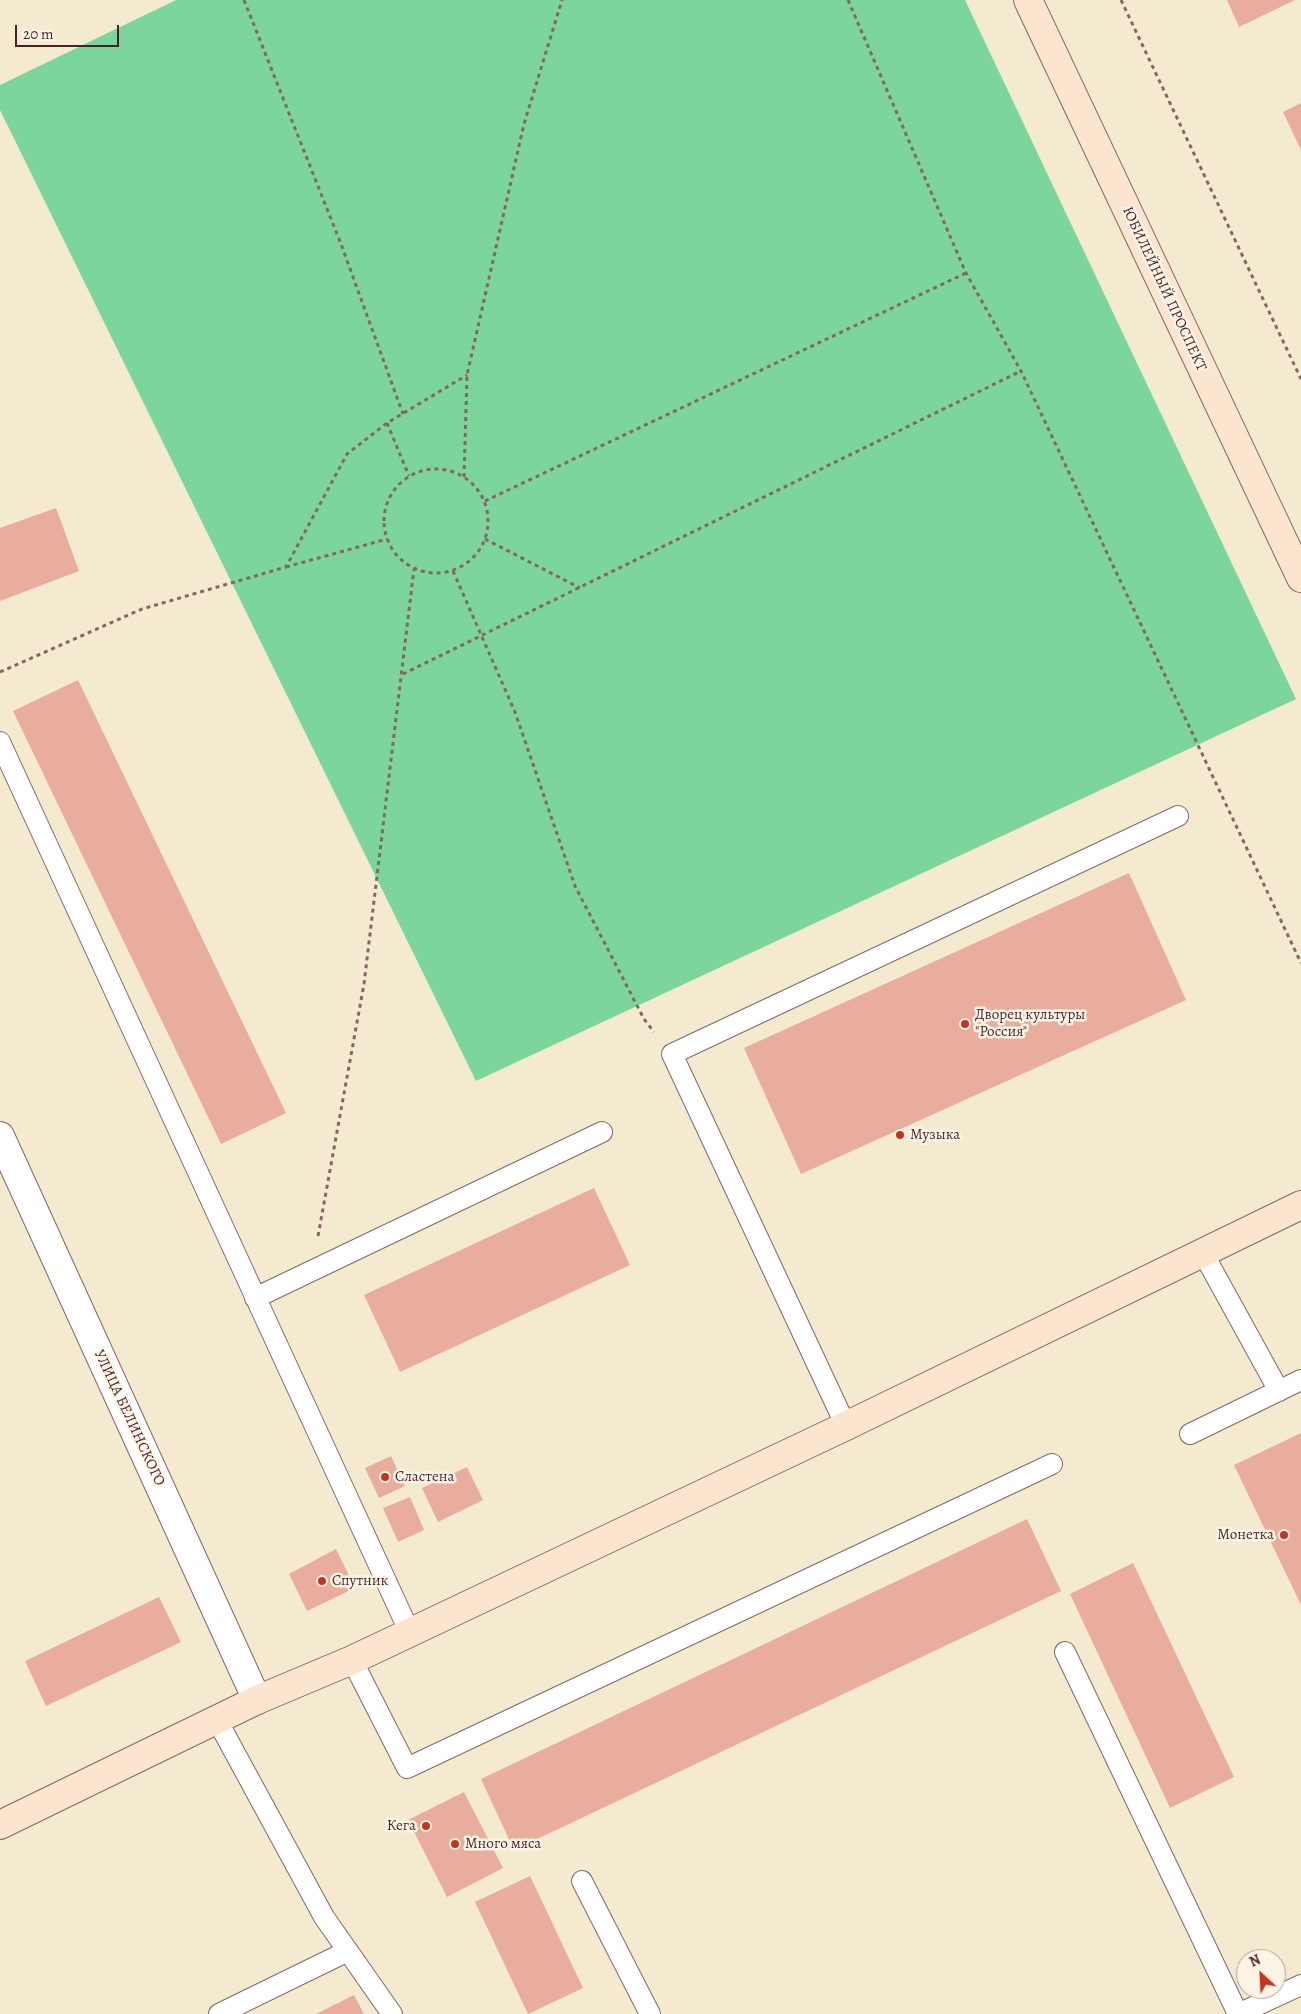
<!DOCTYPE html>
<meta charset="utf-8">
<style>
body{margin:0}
#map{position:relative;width:1301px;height:2014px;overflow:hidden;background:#f4ead0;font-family:Alegreya,serif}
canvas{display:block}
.north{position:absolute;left:1236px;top:1949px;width:50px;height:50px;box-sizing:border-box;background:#fcf5e5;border:1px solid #b59f9b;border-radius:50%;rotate:335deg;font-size:14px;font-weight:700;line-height:20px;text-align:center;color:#4a1f2b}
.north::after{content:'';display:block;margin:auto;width:18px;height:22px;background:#c8321e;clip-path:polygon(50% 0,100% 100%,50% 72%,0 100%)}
.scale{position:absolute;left:15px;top:25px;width:104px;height:22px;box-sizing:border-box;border:2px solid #4a1f2b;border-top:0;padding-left:6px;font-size:15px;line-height:18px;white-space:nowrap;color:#4a1f2b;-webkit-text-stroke:4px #fcf5e5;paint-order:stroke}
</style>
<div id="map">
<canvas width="1301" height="2014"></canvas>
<div class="north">N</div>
<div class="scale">20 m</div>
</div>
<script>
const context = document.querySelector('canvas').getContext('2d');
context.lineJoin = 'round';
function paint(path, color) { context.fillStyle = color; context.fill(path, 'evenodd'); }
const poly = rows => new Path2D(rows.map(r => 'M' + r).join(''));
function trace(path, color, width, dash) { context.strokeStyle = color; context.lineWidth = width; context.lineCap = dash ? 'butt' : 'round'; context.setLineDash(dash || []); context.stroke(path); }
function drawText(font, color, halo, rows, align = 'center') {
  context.font = font + ' Alegreya,serif'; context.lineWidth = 5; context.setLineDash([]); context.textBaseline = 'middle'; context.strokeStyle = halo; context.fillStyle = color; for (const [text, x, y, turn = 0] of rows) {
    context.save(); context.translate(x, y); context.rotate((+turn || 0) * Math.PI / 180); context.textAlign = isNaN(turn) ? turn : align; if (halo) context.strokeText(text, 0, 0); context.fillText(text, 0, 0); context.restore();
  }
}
paint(poly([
 [176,0,965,0,1296,699,476,1081,0,110,0,85]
]), '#7cd59a');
paint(poly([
 [1227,0,1295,0,1239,27],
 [1301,103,1301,150,1283,112],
 [56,508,79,571,0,601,0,528],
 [78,680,286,1113,221,1144,13,711],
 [1129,873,1186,1000,801,1174,744,1048],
 [594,1188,630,1265,400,1372,364,1295],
 [1301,1433,1301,1605,1234,1465],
 [391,1456,405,1486,379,1498,365,1468],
 [467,1467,483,1500,438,1522,422,1488],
 [410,1497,424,1530,398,1542,383,1508],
 [1027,1519,1061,1591,514,1850,481,1779],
 [336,1549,355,1588,307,1611,289,1574],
 [1133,1563,1234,1777,1170,1808,1070,1594],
 [159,1597,181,1642,46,1706,25,1661],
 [464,1792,503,1868,447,1897,408,1820],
 [530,1876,583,1988,528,2014,475,1902],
 [354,1995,364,2014,316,2014]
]), '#e8ad9d');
const lane = poly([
 [0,742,410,1633],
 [1203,1253,1279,1391],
 [255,1298,602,1132],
 [846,1426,672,1054,1178,816],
 [1190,1434,1301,1380],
 [1065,1652,1238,2014],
 [352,1660,407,1768,1052,1464],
 [217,1720,324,1917,392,2014],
 [582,1881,650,2014],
 [219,2014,348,1951],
 [1238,2014,1301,1985]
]);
const street = poly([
 [0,1136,257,1700]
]);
const secondary = poly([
 [1028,0,1301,578],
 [0,1825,257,1700,352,1660,846,1426,1301,1205]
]);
trace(lane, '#866665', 22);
trace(street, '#866665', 30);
trace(secondary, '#866665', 30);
trace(poly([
 [244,0,341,244,403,414],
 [848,0,966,273,1021,371,1301,963],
 [1121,0,1301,379],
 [387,423,409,476],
 '384 521a52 52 0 1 1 104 0a52 52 0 1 1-104 0Z',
 [464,477,467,375,524,124,562,0],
 [485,501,966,273],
 [485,539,580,588],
 [286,567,387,539],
 [453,571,515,712,575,886,644,1019,654,1032],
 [0,672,142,609,286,567,347,454,387,423,467,375],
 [403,674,1021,371],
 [318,1236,364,984,414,569]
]), '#866665', 3, [4, 4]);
trace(lane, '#fff', 20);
trace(street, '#fff', 28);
trace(secondary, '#fbe5cf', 28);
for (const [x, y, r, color] of [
 [965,1024,5,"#c8321e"],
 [900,1135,5,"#c8321e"],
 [385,1477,5,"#c8321e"],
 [1284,1535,5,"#c8321e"],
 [322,1581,5,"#c8321e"],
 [426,1826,5,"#c8321e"],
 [455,1844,5,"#c8321e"]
]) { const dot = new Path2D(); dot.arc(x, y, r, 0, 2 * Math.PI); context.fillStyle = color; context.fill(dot); trace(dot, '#fcf5e5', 2); }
drawText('15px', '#4a1f2b', '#fcf5e5', [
 ["ЮБИЛЕЙНЫЙ ПРОСПЕКТ",1164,289,65],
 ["УЛИЦА БЕЛИНСКОГО",129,1418,65]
]);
drawText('15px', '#4a1f2b', '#fcf5e5', [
 ["Дворец культуры",975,1015],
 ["\"Россия\"",975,1032],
 ["Музыка",910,1135],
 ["Сластена",395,1477],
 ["Монетка",1274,1535,"right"],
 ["Спутник",332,1581],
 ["Кега",416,1826,"right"],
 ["Много мяса",465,1844]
], 'left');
</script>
